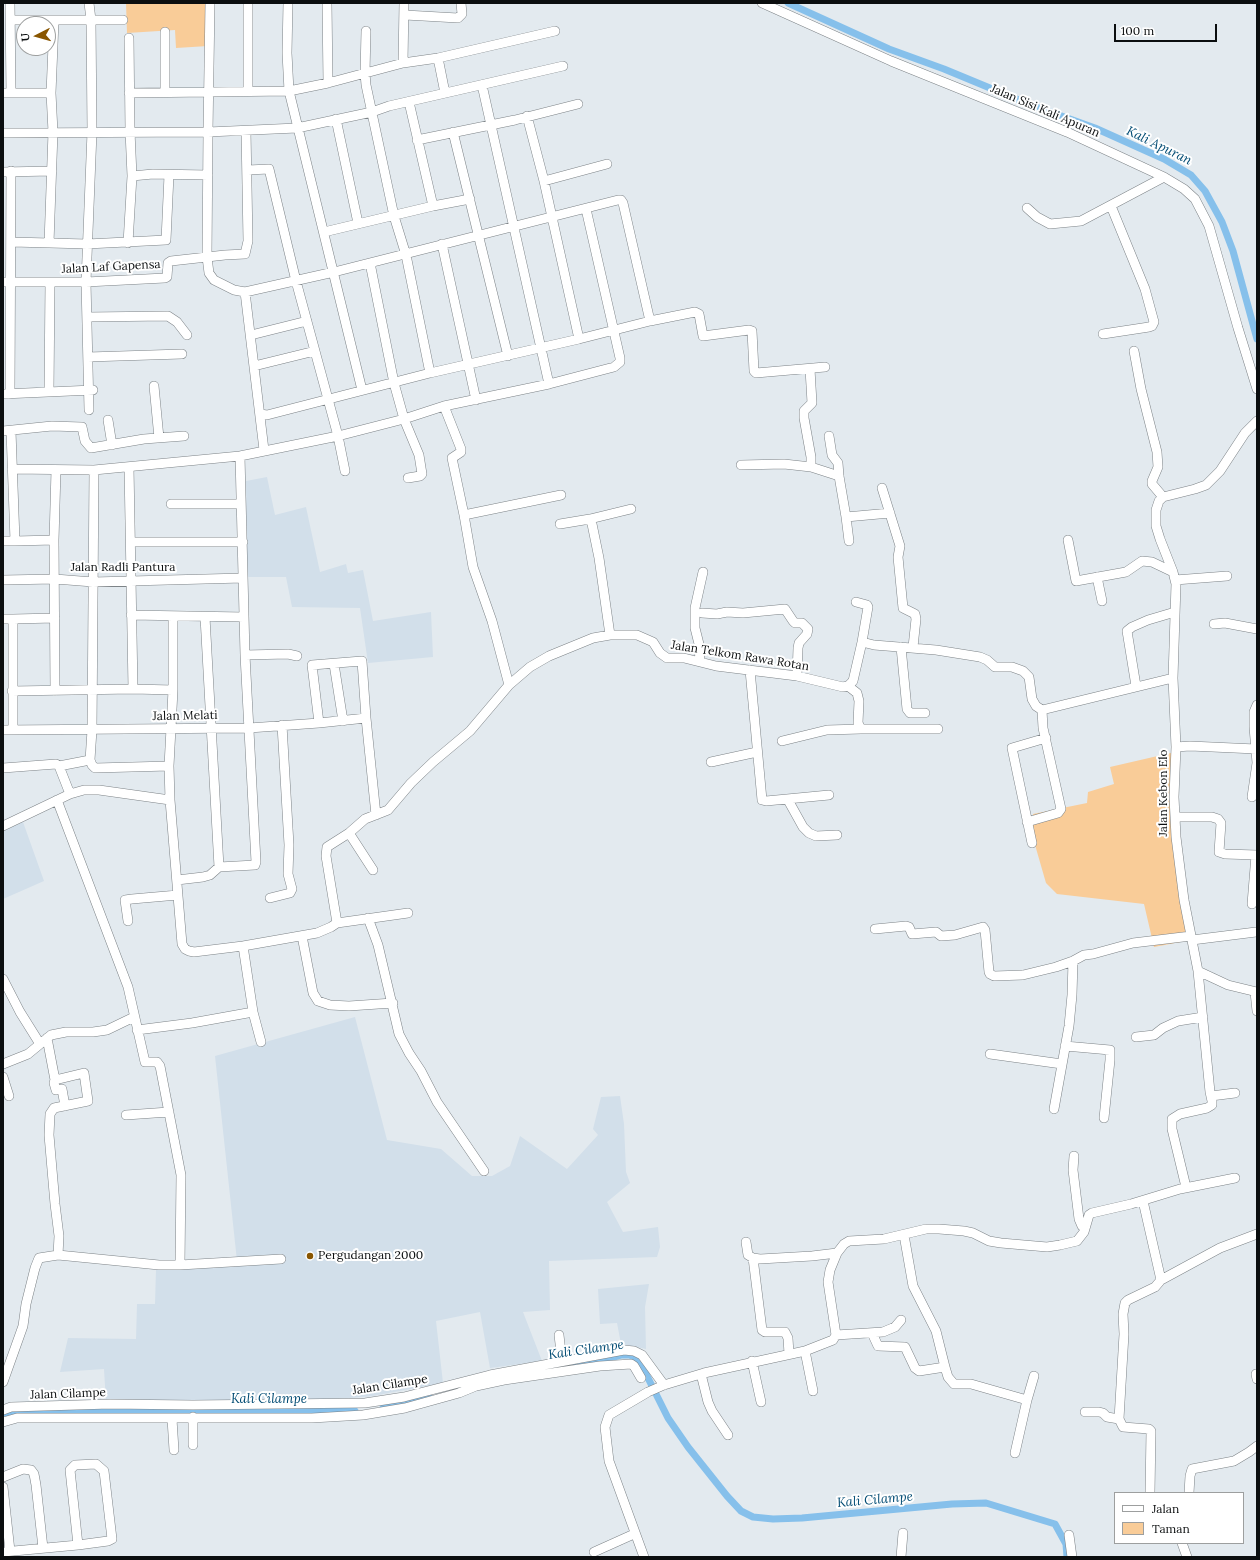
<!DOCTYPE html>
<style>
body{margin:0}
#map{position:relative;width:1260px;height:1560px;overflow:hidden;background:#e3eaef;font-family:Lora,serif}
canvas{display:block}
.frame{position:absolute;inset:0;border:4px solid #0b0e0f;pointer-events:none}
.legend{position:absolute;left:1114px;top:1492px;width:130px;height:52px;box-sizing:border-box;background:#fff;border:1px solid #9d9f9f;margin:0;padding:5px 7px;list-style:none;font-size:12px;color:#0b0e0f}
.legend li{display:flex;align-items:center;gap:8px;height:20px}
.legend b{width:20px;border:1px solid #9d9f9f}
.north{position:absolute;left:16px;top:16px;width:40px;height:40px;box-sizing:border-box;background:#fff;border:1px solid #9d9f9f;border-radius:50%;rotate:264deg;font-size:11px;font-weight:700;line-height:16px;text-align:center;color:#0b0e0f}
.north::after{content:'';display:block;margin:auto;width:14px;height:18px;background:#895600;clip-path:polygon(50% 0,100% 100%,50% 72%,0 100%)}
.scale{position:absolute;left:1114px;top:24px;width:103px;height:18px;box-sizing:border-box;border:2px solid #0b0e0f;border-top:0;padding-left:5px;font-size:12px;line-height:14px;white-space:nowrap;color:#0b0e0f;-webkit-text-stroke:3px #fff;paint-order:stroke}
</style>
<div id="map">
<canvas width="1260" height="1560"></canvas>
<div class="frame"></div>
<ul class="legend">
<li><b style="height:5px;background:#fff"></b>Jalan</li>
<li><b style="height:11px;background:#f9cc98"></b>Taman</li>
</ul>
<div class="north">U</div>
<div class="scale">100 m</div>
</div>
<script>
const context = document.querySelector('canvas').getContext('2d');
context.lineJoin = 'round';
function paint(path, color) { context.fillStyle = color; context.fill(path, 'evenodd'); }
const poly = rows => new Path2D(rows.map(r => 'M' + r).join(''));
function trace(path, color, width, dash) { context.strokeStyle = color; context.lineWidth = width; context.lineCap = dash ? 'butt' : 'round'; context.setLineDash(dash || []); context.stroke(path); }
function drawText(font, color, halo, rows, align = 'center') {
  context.font = font + ' Lora,serif'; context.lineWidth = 4; context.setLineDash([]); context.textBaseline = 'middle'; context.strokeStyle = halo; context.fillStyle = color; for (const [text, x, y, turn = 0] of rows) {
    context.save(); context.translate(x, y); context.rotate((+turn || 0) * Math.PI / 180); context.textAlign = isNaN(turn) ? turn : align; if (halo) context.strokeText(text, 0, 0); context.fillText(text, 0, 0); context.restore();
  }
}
paint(poly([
 [267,477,275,515,306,507,320,572,346,564,348,573,363,570,373,621,431,612,433,657,368,663,360,608,292,607,286,577,247,577,246,481],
 [23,822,44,881,3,899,3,830],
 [355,1017,387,1140,441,1149,472,1176,492,1176,510,1166,520,1136,567,1169,598,1135,593,1129,601,1097,620,1096,624,1124,626,1172,630,1183,607,1202,623,1232,658,1227,660,1247,657,1257,549,1261,550,1310,523,1312,542,1361,490,1368,480,1312,436,1321,443,1383,372,1396,294,1403,106,1402,104,1369,60,1372,68,1338,136,1339,137,1304,155,1304,156,1270,237,1261,215,1056],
 [649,1284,645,1307,646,1349,621,1344,617,1323,600,1324,598,1289]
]), '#d2dfea');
paint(poly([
 [126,3,211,3,208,46,176,48,175,30,127,33],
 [1175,752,1174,781,1191,940,1154,947,1144,904,1057,894,1046,883,1031,831,1033,814,1087,803,1088,792,1114,784,1110,767]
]), '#f9cc98');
trace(poly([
 [788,3,889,49,944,69,1031,105,1095,128,1164,159,1191,175,1205,191,1222,222,1233,251,1257,339],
 [548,1368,586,1364,621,1355,630,1355,640,1362,668,1418,688,1447,727,1496,741,1511,753,1517,773,1519,802,1518,952,1504,986,1503,1055,1524,1066,1544,1067,1557],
 [383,1408,429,1397],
 [3,1413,26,1411,355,1411]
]), '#86c0eb', 7);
const minor = poly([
 [10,3,11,93],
 [210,3,208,132,207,257,209,273,214,280,234,290,245,292,334,272,618,200,621,200,623,203,650,321],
 [248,3,248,90],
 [288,3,287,53,289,91,362,390],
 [327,3,328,83],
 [762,3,891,61,1067,132,1164,177,1184,189,1195,199,1209,226,1238,328,1257,389],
 [405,15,458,18,462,14,461,3],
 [11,20,123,20],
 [366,31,365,73,366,85,394,216,406,255,430,373],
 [165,32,165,92],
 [438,58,445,93],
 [403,63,404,3],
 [482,85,549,384],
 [3,93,51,93],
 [129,93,289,91,328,83,403,63,438,58,555,31],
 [409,102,433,206],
 [527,116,544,181,579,339],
 [336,119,358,223],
 [453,132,508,356],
 [3,133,208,132,297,128,372,112,389,106,563,66],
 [417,140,515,120,578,104],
 [248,170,269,169,296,281,338,436,345,471],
 [3,172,52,171],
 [132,176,153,174,208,175],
 [544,181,607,164],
 [1027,208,1037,217,1050,224,1081,221,1164,177],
 [324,232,433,206,470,199],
 [12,242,87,244,166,240,169,175],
 [49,243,53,132,51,93,54,21],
 [128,243,132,176,130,131,129,38],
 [442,244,476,400],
 [370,263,394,383,404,419,419,455,422,474,420,476,408,478],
 [3,282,86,282,165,278,167,277,168,263,171,261,225,255,245,254,248,241,246,131],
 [245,292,264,450],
 [87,317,168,316,177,322,187,335],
 [1103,334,1149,327,1152,326,1154,322,1145,289,1111,206],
 [251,335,307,321],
 [1134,351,1141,389,1157,452,1158,467,1152,481,1152,484,1163,497],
 [88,357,182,354],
 [254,366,315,351],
 [810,369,812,403,804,411,804,418,811,457,811,467],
 [154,386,159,438],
 [49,392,50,282],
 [3,394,93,390],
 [10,394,11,171],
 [444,406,461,449,461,452,452,458,464,515,473,567,492,621,509,685],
 [89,410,86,282,92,132,91,20,89,3],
 [260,414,267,415,430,373,579,339,650,321,695,312,699,314,703,336,749,330,752,331,754,371,756,373,825,367],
 [108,420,112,445],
 [3,431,52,426,82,427,85,441,91,448,144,439,184,436],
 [829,436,832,455,838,463,839,476,846,517,890,513],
 [741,465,784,464,811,467,839,476],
 [129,467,133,689],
 [12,469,94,470,240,456,338,436,404,419,444,406,549,384,614,367,620,362,620,358,586,209],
 [94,470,92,730,90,760,92,765,95,768,169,766],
 [882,488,900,546,898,557,903,608,915,614,916,619,913,647],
 [171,504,241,504],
 [464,515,561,495],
 [846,517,849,541],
 [590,519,631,509],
 [560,524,590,519,592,524,599,558,610,635],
 [1068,540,1076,581,1126,572,1142,561,1152,562,1173,572],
 [3,541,15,541,11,431],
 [15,541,54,540],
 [131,542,243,542],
 [1097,577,1102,601],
 [3,580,55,579,93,582,243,578],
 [1175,580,1227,576],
 [856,602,867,605,868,607,862,642],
 [702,613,717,614,727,612,743,613,785,609,793,621,795,623,802,623,808,629,807,634,799,643,798,648,797,676],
 [131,615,244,617],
 [205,617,219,867],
 [3,619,13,619,13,729],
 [13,619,55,618],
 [1214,624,1225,623,1257,629],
 [901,647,907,709,910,713,925,713],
 [245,655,288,654,297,656],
 [700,662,699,644,695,628,695,608,703,572],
 [334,664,343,721],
 [750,670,762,800,766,801,829,795],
 [848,686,857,693,859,701,858,723,861,729,938,729],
 [1136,686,1127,631,1132,627,1148,620,1175,612],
 [173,690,173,617],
 [12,691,133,689,173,690,169,766,170,800],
 [55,691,54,540,56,470],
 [319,723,312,665,362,661,366,718,376,815],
 [3,730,249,728,319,723,366,718],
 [782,741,827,730,861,729],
 [1176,747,1190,746,1256,749],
 [711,762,757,752],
 [59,766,70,794],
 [3,768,56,764,59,766,90,760],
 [1252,797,1257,763,1254,727,1254,712,1257,705],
 [57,800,128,987,145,1062,157,1062,160,1066,181,1175,180,1265],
 [788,800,803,827,809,833,816,836,837,835],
 [1175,817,1212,817,1218,819,1221,823,1219,852,1225,854,1257,855],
 [1027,822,1058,813,1061,809,1043,728,1042,710],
 [3,826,70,794,84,790,99,790,170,800,182,944,185,949,189,951,194,952,243,946,317,933,331,927,337,923,326,856,327,847,349,833,365,819,388,810,411,783,433,762,470,731,509,685,530,667,549,656,593,638,610,635,637,635,653,642,660,653,667,658,684,658,716,666,797,676,843,687,848,686,853,681,862,642,874,645,936,650,980,657,987,660,995,667,1012,667,1023,671,1029,677,1032,699,1036,706,1042,710,1173,678],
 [349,833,373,870],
 [1032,843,1012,748,1046,738],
 [177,880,203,877,210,875,219,867,255,865,256,862,245,655,240,456],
 [270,898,290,893,292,889,288,874,289,845,282,725],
 [1252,904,1256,855],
 [368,918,378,945,399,1034,409,1053,421,1071,437,1102,484,1171],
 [128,921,125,900,132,899,178,895],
 [337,923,408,913],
 [875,929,906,926,909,927,912,934,936,932,941,936,955,935,983,927,985,930,989,972,990,974,994,976,1023,975,1056,967,1073,961,1084,955,1093,954,1133,943,1191,936],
 [302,936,313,993,318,1001,330,1005,349,1006,393,1003],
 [1192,940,1256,932],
 [243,946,253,1012,261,1042],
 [1198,971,1228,985,1257,992],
 [3,979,20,1012,40,1044],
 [1255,992,1257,1011],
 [137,1030,192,1023,253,1012],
 [1136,1037,1154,1035,1163,1028,1178,1021,1203,1017],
 [47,1038,55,1080,54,1083,56,1090,62,1089,65,1106],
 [1065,1046,1110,1050,1110,1060,1104,1118],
 [990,1054,1062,1064],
 [3,1064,28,1054,51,1035,66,1032,93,1032,107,1030,134,1017],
 [3,1077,9,1096],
 [55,1080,84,1073,88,1101,54,1108,50,1114,49,1135,55,1204,59,1236,58,1255],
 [1211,1096,1235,1093],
 [1054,1109,1069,1026,1072,995,1073,961],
 [126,1115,169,1112],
 [1074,1156,1073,1170,1079,1219,1082,1226,1085,1228],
 [1186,1187,1172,1129,1172,1119,1180,1114,1207,1108,1212,1105,1212,1101,1210,1092,1198,971,1184,900,1176,837,1174,797,1176,747,1173,678,1176,584,1173,572,1160,539,1156,526,1156,510,1159,501,1163,497,1195,489,1206,485,1220,471,1245,433,1257,421],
 [1143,1201,1161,1280,1155,1287,1128,1300,1125,1303,1123,1314,1124,1334,1119,1419,1123,1427,1149,1429,1151,1431,1150,1493],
 [904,1235,913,1286,936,1331,945,1367],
 [746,1242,748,1255,753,1258,760,1259,812,1256,837,1253],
 [753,1258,762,1330,765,1332,785,1332,788,1338,789,1354],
 [1161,1280,1220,1248,1257,1234],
 [872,1333,878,1346,905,1347,915,1368,919,1371,945,1367,948,1377,954,1384,971,1384,1027,1400,1034,1376],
 [559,1335,562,1361],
 [836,1335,883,1332,895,1327,901,1320],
 [805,1351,813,1391],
 [752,1361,761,1402],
 [701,1374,708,1402,712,1411,728,1435],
 [1256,1374,1257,1379],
 [3,1382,23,1326,26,1304,35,1268,39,1258,58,1255,159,1265,180,1265,281,1259],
 [3,1410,11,1407,110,1404,193,1405,365,1403,404,1397,490,1375,624,1350,634,1351,642,1355,664,1385],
 [1085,1412,1099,1412,1103,1413,1107,1417,1119,1419],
 [193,1417,193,1445],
 [172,1419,174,1450],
 [3,1422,17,1418,312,1418,363,1415,405,1408,459,1393,476,1386,504,1380,600,1366,631,1364,634,1366,641,1378],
 [1015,1453,1027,1400],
 [3,1477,23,1469,31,1470,34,1474,36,1485,43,1548],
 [3,1487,10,1551],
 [1189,1493,1190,1476,1192,1469,1234,1461,1249,1452,1257,1446],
 [1069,1535,1072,1557],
 [1182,1543,1187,1557],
 [3,1552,78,1545,108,1541,112,1539,104,1471,96,1464,75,1465,70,1470,78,1545],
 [594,1552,634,1534],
 [644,1557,609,1461,605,1427,609,1415,648,1392,664,1385,704,1373,805,1351,833,1340,836,1335,828,1282,830,1270,837,1253,844,1244,849,1241,884,1239,926,1229,939,1229,964,1231,973,1233,989,1241,1001,1243,1047,1247,1060,1245,1077,1241,1084,1232,1089,1215,1092,1213,1131,1204,1180,1189,1235,1178],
 [901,1557,903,1533]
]);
trace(minor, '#7d8387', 10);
trace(minor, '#fff', 9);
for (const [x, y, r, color] of [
 [310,1256,4,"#895600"]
]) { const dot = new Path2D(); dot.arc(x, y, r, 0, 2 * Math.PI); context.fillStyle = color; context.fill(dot); trace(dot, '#fff', 1.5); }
drawText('12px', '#0b0e0f', '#fff', [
 ["Jalan Sisi Kali Apuran",1045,111,23],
 ["Jalan Laf Gapensa",111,267,-3],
 ["Jalan Radli Pantura",123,568],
 ["Jalan Telkom Rawa Rotan",740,656,9],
 ["Jalan Melati",185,716,-1],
 ["Jalan Kebon Elo",1164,793,-90],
 ["Jalan Cilampe",390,1385,-9],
 ["Jalan Cilampe",68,1394,-2]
]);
drawText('12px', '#0b0e0f', '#fff', [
 ["Pergudangan 2000",318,1256]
], 'left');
drawText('italic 13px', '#004b73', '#fff', [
 ["Kali Apuran",1159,146,26],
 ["Kali Cilampe",586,1350,-8],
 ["Kali Cilampe",269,1399],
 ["Kali Cilampe",875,1500,-5]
]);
</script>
